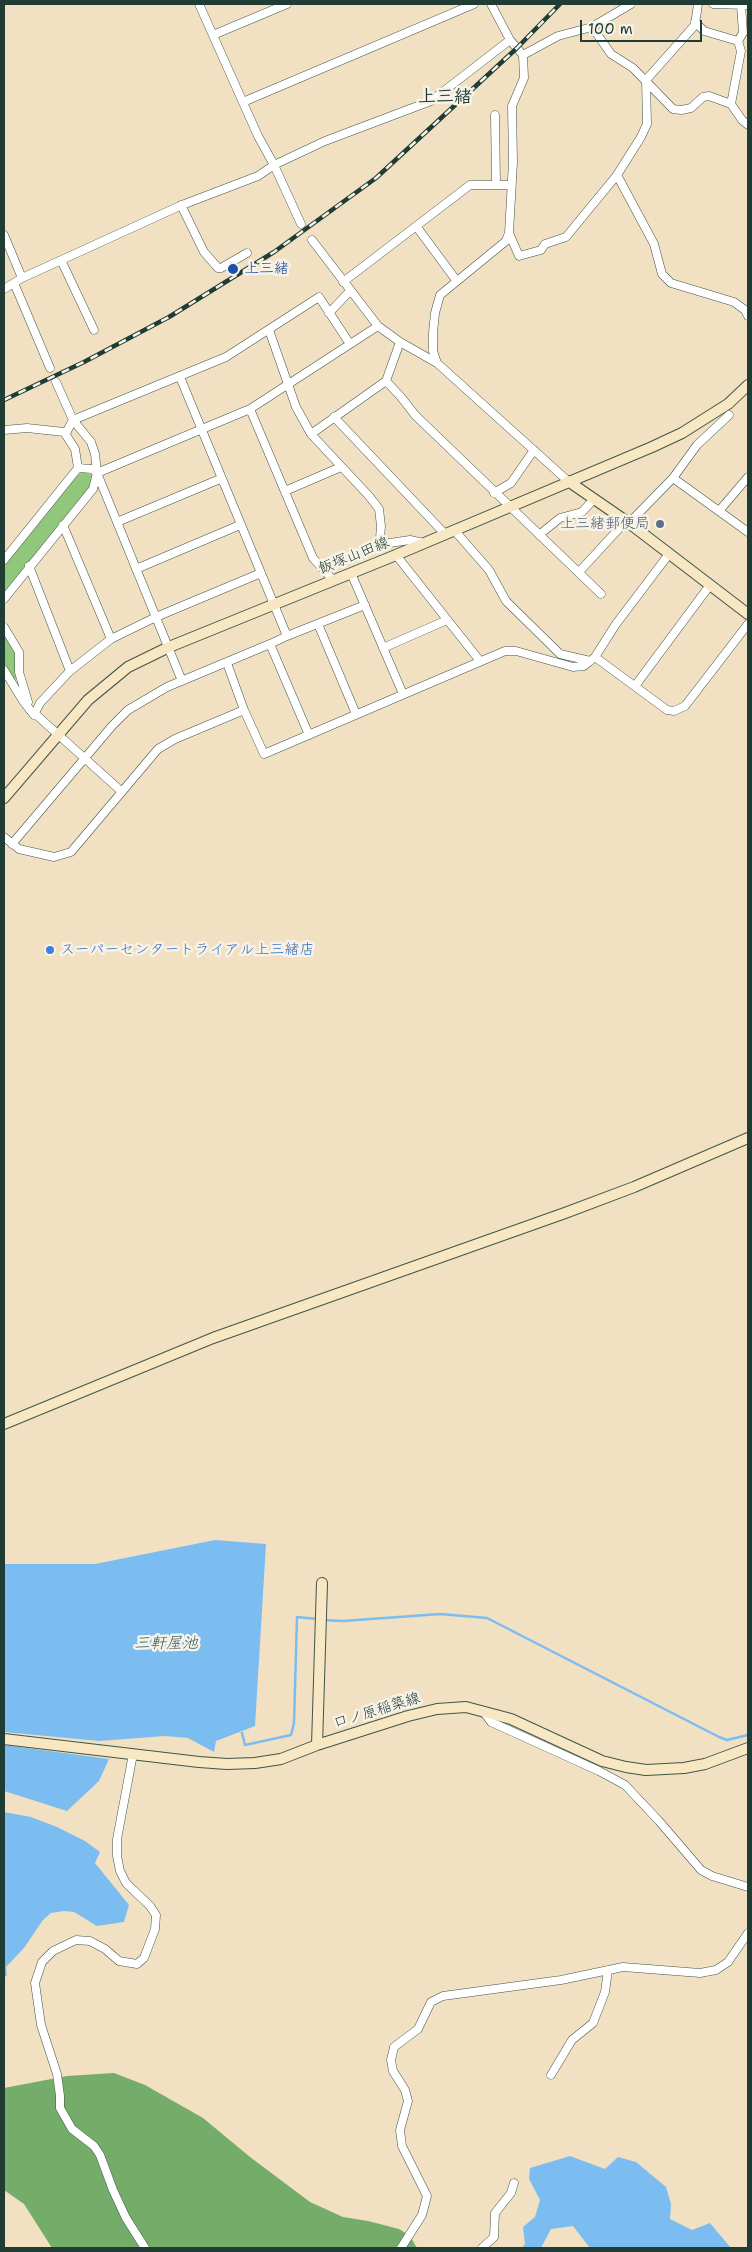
<!DOCTYPE html>
<meta charset="utf-8">
<style>
body{margin:0}
#map{position:relative;width:752px;height:2252px;overflow:hidden;background:#f1e0c2;font-family:"Shantell Sans",sans-serif}
canvas{display:block}
.frame{position:absolute;inset:0;border:5px solid #1f3d34;pointer-events:none}
.scale{position:absolute;left:580px;top:20px;width:122px;height:22px;box-sizing:border-box;border:2px solid #1f3d34;border-top:0;padding-left:6px;font-size:15px;line-height:18px;white-space:nowrap;color:#1f3d34;-webkit-text-stroke:4px #f7f3e8;paint-order:stroke}
</style>
<div id="map">
<canvas width="752" height="2252"></canvas>
<div class="frame"></div>
<div class="scale">100 m</div>
</div>
<script>
const context = document.querySelector('canvas').getContext('2d');
context.lineJoin = 'round';
function paint(path, color) { context.fillStyle = color; context.fill(path, 'evenodd'); }
const poly = rows => new Path2D(rows.map(r => 'M' + r).join(''));
function trace(path, color, width, dash) { context.strokeStyle = color; context.lineWidth = width; context.lineCap = dash ? 'butt' : 'round'; context.setLineDash(dash || []); context.stroke(path); }
function drawText(font, color, halo, rows, align = 'center') {
  context.font = font + ' "Shantell Sans","Klee One",sans-serif'; context.lineWidth = 5; context.setLineDash([]); context.textBaseline = 'middle'; context.strokeStyle = halo; context.fillStyle = color; for (const [text, x, y, turn = 0] of rows) {
    context.save(); context.translate(x, y); context.rotate((+turn || 0) * Math.PI / 180); context.textAlign = isNaN(turn) ? turn : align; if (halo) context.strokeText(text, 0, 0); context.fillText(text, 0, 0); context.restore();
  }
}
paint(poly([
 [83,472,92,475,91,486,4,595,4,565,23,538,78,475],
 [4,632,16,652,18,678,14,680,4,664]
]), '#90c77a');
paint(poly([
 [114,2073,145,2085,203,2118,250,2157,310,2202,343,2217,368,2221,399,2229,410,2236,417,2248,52,2248,24,2204,4,2190,4,2088,67,2076]
]), '#74ac6a');
paint(poly([
 [215,1540,266,1544,255,1726,216,1741,214,1752,188,1738,165,1736,99,1741,4,1732,4,1564,95,1564],
 [4,1745,109,1759,99,1781,67,1811,4,1791],
 [4,1812,31,1817,57,1827,85,1841,100,1852,95,1863,129,1905,124,1922,97,1926,74,1912,64,1911,51,1913,43,1920,24,1948,6,1967,7,1975,4,1978],
 [570,2156,605,2169,618,2157,636,2162,666,2187,671,2204,670,2219,692,2230,710,2223,731,2248,590,2248,573,2226,551,2229,541,2248,522,2248,525,2244,523,2227,535,2217,540,2200,529,2179,530,2168]
]), '#7cbdf1');
trace(poly([
 [322,1620,343,1621,440,1614,487,1618,719,1737,727,1740,748,1735],
 [242,1733,245,1745,291,1735,294,1723,297,1617,317,1619]
]), '#7cbdf1', 2.5);
const street = poly([
 [199,4,258,136,274,165,301,224],
 [713,4,748,5],
 [695,22,704,31,738,41,741,51,731,104],
 [592,27,611,54,633,68,673,109,681,110,691,108,703,97,709,96,731,104,742,120,748,125],
 [213,35,287,4],
 [738,41,743,33,741,5],
 [523,55,558,36,592,27,631,4],
 [243,102,474,4],
 [495,115,496,184],
 [617,175,654,244,662,274,671,283,734,302,745,310,748,316],
 [181,205,204,252,218,268,221,268,247,253],
 [416,226,456,280],
 [509,233,519,256,541,250,545,244,566,237,617,175,641,137,647,124,646,80,695,25,698,4],
 [4,235,22,278],
 [312,240,378,326,400,342,437,363,568,481],
 [61,260,94,330],
 [343,282,470,185,511,185],
 [14,283,50,368],
 [4,289,22,278,182,205,258,176,274,165,325,141,431,101,510,40],
 [329,313,350,291],
 [269,330,296,407,311,434,369,496,379,509,381,526,380,538,383,544,410,540,424,543],
 [437,363,433,351,433,333,435,313,440,295,506,241,509,233,513,162,512,106,524,78,523,55,510,40,491,4],
 [180,377,287,636,270,644,309,735],
 [386,381,401,397,415,415,601,594],
 [250,409,313,558,333,580],
 [334,417,445,534],
 [4,430,27,428,64,432,75,449,78,468,4,560],
 [66,433,73,420,226,357,319,297,350,344],
 [311,434,386,381,400,342],
 [78,468,92,469,97,473,182,681],
 [97,473,250,409,378,326],
 [673,478,697,445,729,415],
 [285,491,341,467],
 [494,493,511,483,534,450],
 [719,511,748,477],
 [117,522,220,479],
 [629,523,673,478,748,532],
 [63,525,111,639],
 [454,530,489,570,506,601,560,654,590,661],
 [539,535,560,518,582,512,594,499],
 [396,555,480,661],
 [29,566,70,671],
 [136,569,240,525],
 [579,572,626,521],
 [351,573,403,694],
 [4,599,93,489,97,473,95,454,91,442,73,420,56,382],
 [318,624,356,714],
 [4,627,19,652,19,672,28,702],
 [287,636,365,605],
 [383,648,447,620],
 [595,657,667,710,674,711,685,706,748,624],
 [227,663,244,710],
 [4,670,23,701,34,715,40,703,70,671,111,639,156,617,261,573],
 [635,686,710,585],
 [33,712,121,791],
 [4,837,19,849,54,857,71,852,158,749,175,739,244,710,264,754,505,651,516,651,573,667,584,666,595,657,616,624,669,554],
 [12,844,112,726,128,710,167,687,270,644],
 [483,1711,491,1722,599,1771,625,1785,659,1821,701,1870,712,1876,748,1887],
 [133,1754,117,1839,117,1856,120,1871,126,1883,150,1906,156,1915,155,1929,144,1958,137,1964,119,1961,105,1949,90,1941,76,1940,53,1951,42,1962,35,1983,41,2025,57,2074,60,2096,60,2108,72,2129,94,2146,100,2155,113,2190,126,2218,145,2248],
 [551,2075,572,2040,593,2023,605,1992,608,1970],
 [401,2248,422,2215,427,2196,402,2146,400,2130,408,2101,405,2090,393,2071,391,2060,394,2047,418,2029,431,2002,443,1996,561,1980,623,1967,700,1973,716,1970,728,1962,748,1933],
 [482,2248,494,2237,495,2213,511,2193,514,2183]
]);
const secondary = poly([
 [568,481,629,523,748,614],
 [4,798,88,700,128,667,169,647,396,555,652,447,682,433,728,404,748,385],
 [4,1424,213,1338,565,1213,634,1187,748,1138],
 [4,1739,199,1762,227,1764,255,1763,281,1759,317,1745,408,1716,437,1709,466,1707,511,1719,602,1761,626,1767,646,1770,684,1768,705,1764,748,1748],
 [317,1745,322,1583]
]);
trace(street, '#3e5549', 9);
trace(secondary, '#3e5549', 12);
trace(street, '#fff', 8);
trace(secondary, '#f7e8c3', 10);
const rail = poly([
 [4,400,84,362,169,317,274,252,376,178,517,48,560,4]
]);
trace(rail, '#1f3d34', 4.5);
trace(rail, '#f7f3e8', 2.5, [8]);
for (const [x, y, r, color] of [
 [233,269,6,"#1a4fb4"],
 [660,524,5,"#5c6f8a"],
 [50,950,5,"#3f7fe0"]
]) { const dot = new Path2D(); dot.arc(x, y, r, 0, 2 * Math.PI); context.fillStyle = color; context.fill(dot); trace(dot, '#f7f3e8', 2); }
drawText('15px', '#164399', '#f7f3e8', [
 ["上三緒",244,269]
], 'left');
drawText('15px', '#4e5e75', '#f7f3e8', [
 ["上三緒郵便局",650,524]
], 'right');
drawText('15px', '#1f3d34', '#f7f3e8', [
 ["飯塚山田線",354,556,-22],
 ["口ノ原稲築線",377,1711,-17]
]);
drawText('15px', '#366cbe', '#f7f3e8', [
 ["スーパーセンタートライアル上三緒店",60,950]
], 'left');
drawText('italic 16px', '#365d63', '#f7f3e8', [
 ["三軒屋池",166,1644]
]);
drawText('bold 18px', '#1f3d34', '#f7f3e8', [
 ["上三緒",445,97]
]);
</script>
